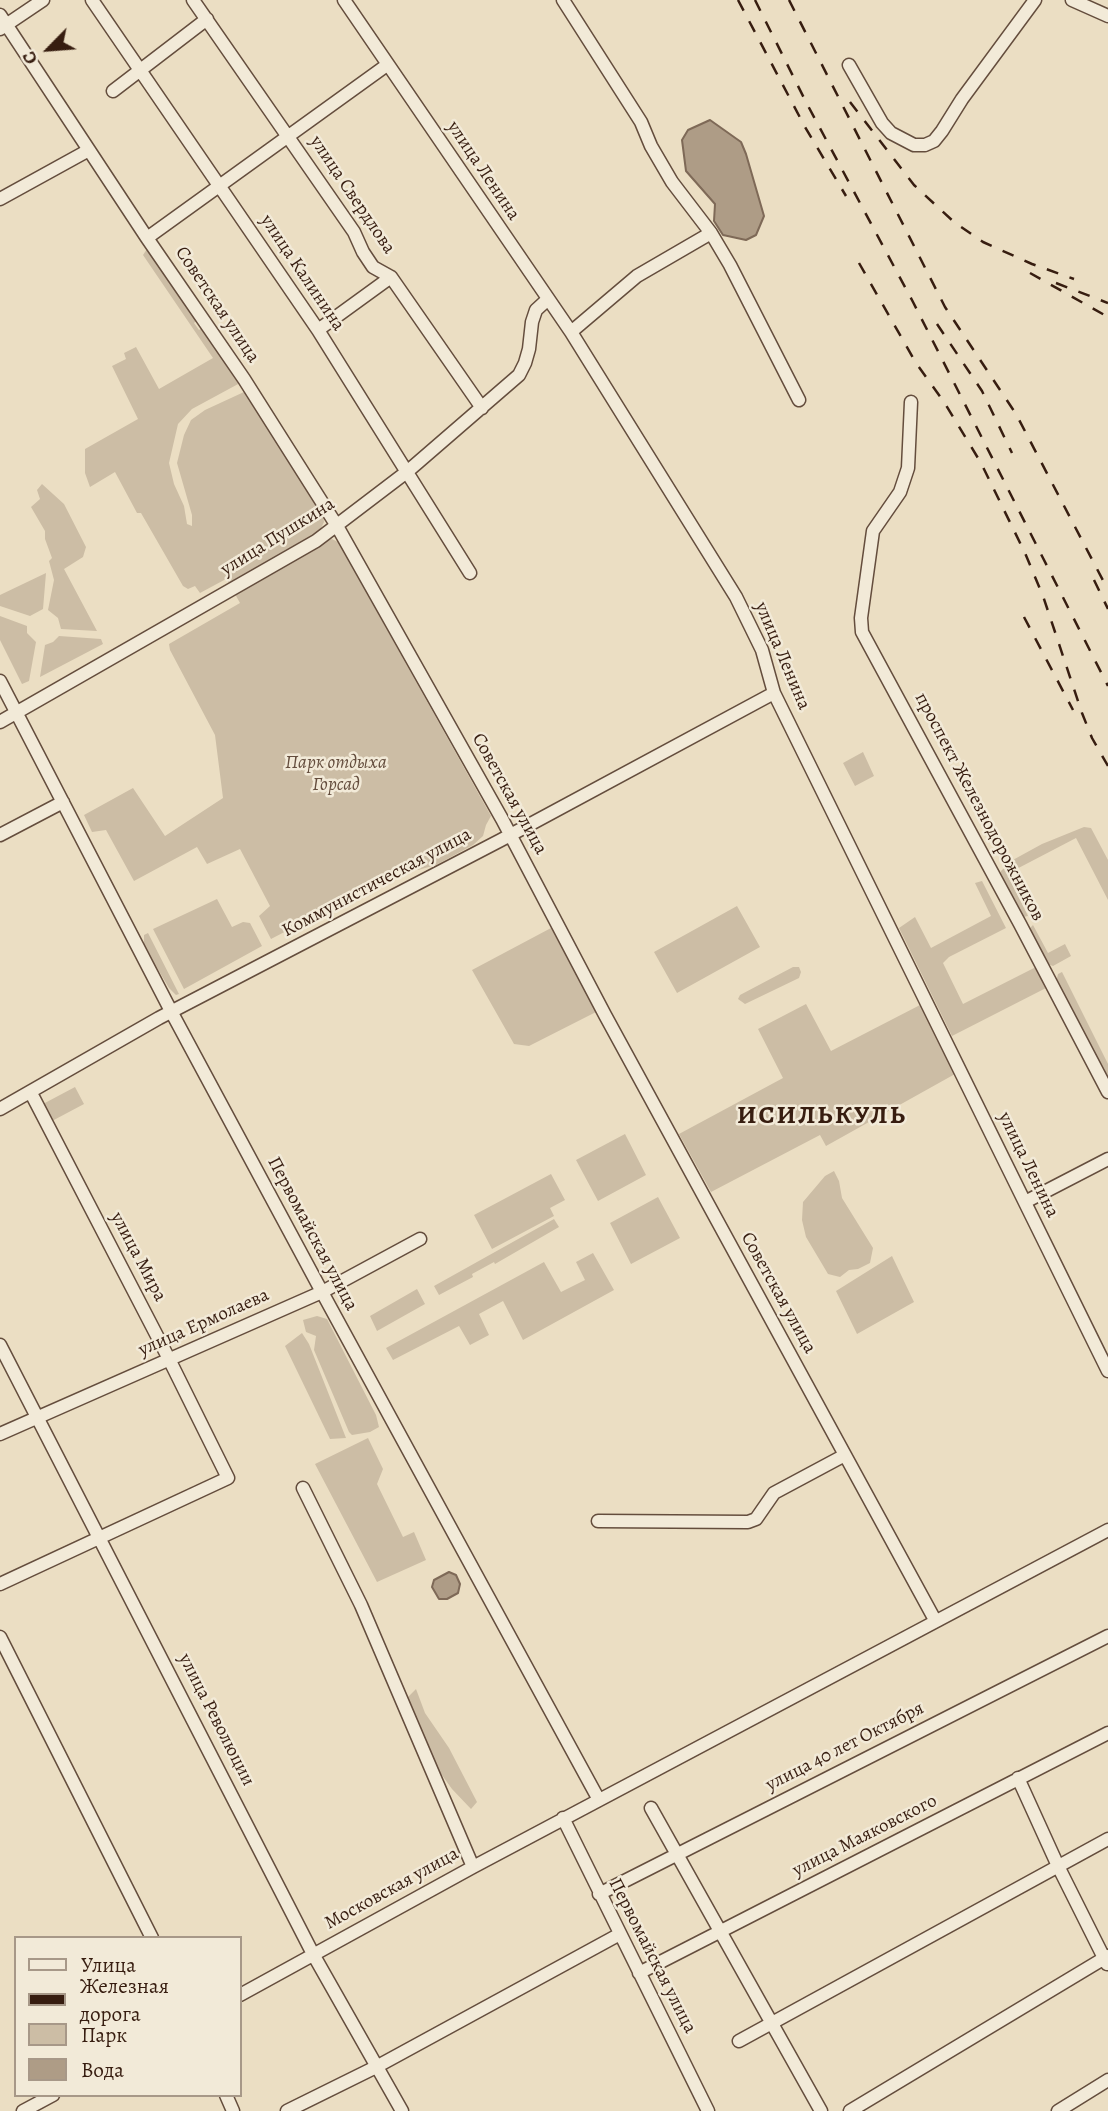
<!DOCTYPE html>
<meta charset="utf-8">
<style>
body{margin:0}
#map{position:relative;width:1108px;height:2111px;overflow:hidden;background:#ebdec3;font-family:Alegreya,serif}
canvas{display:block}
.legend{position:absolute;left:14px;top:1936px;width:228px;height:161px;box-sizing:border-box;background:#f2ead8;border:2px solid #a79888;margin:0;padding:9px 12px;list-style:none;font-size:21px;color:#371d10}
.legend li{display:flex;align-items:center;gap:14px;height:35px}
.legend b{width:35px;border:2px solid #a79888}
.north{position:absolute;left:14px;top:14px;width:70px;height:70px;-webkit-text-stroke:5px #f2ead8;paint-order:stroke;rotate:245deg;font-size:19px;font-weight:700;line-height:28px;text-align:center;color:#371d10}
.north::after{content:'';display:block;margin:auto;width:24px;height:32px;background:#371d10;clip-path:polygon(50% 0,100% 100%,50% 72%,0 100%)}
</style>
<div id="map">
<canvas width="1108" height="2111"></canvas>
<ul class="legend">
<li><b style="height:9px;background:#f2ead8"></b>Улица</li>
<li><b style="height:9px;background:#371d10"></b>Железная дорога</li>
<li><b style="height:19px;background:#ccbda5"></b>Парк</li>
<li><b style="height:19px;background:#ae9c86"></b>Вода</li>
</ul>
<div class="north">С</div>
</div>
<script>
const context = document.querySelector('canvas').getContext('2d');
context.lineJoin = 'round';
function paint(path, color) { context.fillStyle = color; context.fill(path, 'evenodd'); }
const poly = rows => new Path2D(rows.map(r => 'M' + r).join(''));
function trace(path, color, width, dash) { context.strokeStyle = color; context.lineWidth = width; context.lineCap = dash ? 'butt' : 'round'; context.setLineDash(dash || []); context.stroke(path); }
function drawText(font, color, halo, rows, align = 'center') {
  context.font = font + ' Alegreya,serif'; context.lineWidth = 5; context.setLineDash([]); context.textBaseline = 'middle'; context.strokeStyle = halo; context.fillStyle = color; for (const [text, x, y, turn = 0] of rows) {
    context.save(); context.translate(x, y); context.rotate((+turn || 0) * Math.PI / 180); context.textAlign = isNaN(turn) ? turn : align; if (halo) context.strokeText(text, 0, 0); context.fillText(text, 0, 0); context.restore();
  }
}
paint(poly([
 [147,249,197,320,194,323,199,330,202,328,240,383,192,409,178,424,169,463,174,484,184,506,187,524,192,526,192,515,177,463,184,435,191,420,205,410,244,392,323,515,324,522,319,532,309,539,229,583,226,579,200,593,195,586,188,589,183,586,141,513,137,513,115,472,90,487,85,473,85,449,138,419,112,366,126,359,124,353,136,347,159,389,213,358,143,255],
 [42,484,64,504,86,547,83,557,64,569,97,631,61,629,58,618,48,610,54,580,49,561,52,558,45,539,45,531,31,507,40,499,37,490],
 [332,539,338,542,491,816,486,825,483,836,473,845,436,865,418,870,405,869,271,939,259,916,270,906,240,849,207,864,197,847,134,881,106,830,92,832,84,815,133,788,165,836,223,798,215,735,170,650,169,644,240,603,235,594,325,541],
 [46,573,43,609,30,616,0,606,0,595],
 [0,616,27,626,27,633,36,642,29,681,22,684,0,640],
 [59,636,101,639,103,644,40,677,45,645,53,642],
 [863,752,874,776,855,786,843,763],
 [1084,827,1091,828,1108,860,1108,900,1076,838,1007,874,1028,916,1023,917,1000,876,1001,871,1011,861,1042,844],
 [982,881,1006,928,949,957,943,963,963,1004,1036,967,1046,988,952,1036,899,928,915,917,931,948,991,916,975,883],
 [217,899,232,927,243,922,250,923,262,946,184,989,153,929],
 [737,906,760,947,677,993,654,952],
 [1033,925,1048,953,1065,944,1071,956,1053,966,1045,963,1029,932,1030,928],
 [551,928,596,1012,529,1046,514,1044,472,970],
 [148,933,179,994,176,995,169,988,144,946,144,935],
 [793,967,799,967,801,972,799,978,745,1004,738,999,740,995],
 [1062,972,1108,1064,1108,1086,1056,983,1058,974],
 [806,1004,831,1051,922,1004,955,1074,826,1146,820,1135,711,1192,679,1134,783,1078,758,1029],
 [75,1087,84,1104,52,1121,43,1104],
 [625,1134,646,1175,598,1201,576,1160],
 [834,1171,839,1181,842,1198,873,1248,870,1263,858,1269,849,1270,840,1277,828,1274,806,1237,802,1220,803,1202,825,1176],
 [551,1174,565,1200,550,1208,554,1216,492,1249,474,1215],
 [658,1197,680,1238,631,1264,610,1223],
 [554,1219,559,1227,495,1264,494,1262,472,1274,473,1277,439,1295,434,1286],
 [593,1253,614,1290,523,1340,503,1301,479,1314,489,1335,470,1345,459,1326,393,1360,386,1348,544,1262,561,1292,585,1280,576,1262],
 [892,1256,914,1302,857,1334,836,1291],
 [417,1289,425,1304,377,1331,370,1316],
 [317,1316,327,1319,376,1415,379,1427,370,1432,352,1435,349,1432,314,1350,316,1336,306,1332,303,1320],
 [302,1333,309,1344,346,1438,330,1439,285,1346],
 [368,1438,383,1469,377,1484,403,1537,414,1532,426,1560,377,1582,315,1464],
 [416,1689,425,1713,449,1748,477,1802,471,1809,452,1789,434,1764,407,1698]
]), '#ccbda5');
const water = poly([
 [710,120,741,142,746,154,764,216,756,235,746,240,723,235,714,221,715,204,686,171,682,140,688,130,710,120],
 [449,1572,456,1575,460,1584,458,1593,447,1599,439,1599,432,1587,434,1580,449,1572]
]);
paint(water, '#ae9c86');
trace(water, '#7e6957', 2);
const minor = poly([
 [92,0,318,330,470,573],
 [193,0,354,232,363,252,373,267,391,277,482,408],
 [344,0,571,332,736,597,762,650,774,693,1108,1371],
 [563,0,641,122,651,146,672,182,711,233,730,265,799,400],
 [1072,0,1108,16],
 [0,15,147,238,244,379,337,526,502,819,605,1015,935,1620],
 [0,29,43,0],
 [849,65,882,123,891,133,914,145,925,145,934,141,942,131,962,99,1035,0],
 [113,91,207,19],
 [0,199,89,150],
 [147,238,387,65],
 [318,330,391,277],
 [571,332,637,276,711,233],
 [911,402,908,468,900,492,873,531,861,618,862,632,1020,924,1108,1092],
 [0,681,172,1013,322,1292,599,1800],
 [0,722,316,541,408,471,519,375,525,363,529,349,532,322,536,310,548,299],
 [0,835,63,802],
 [0,1109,159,1018,501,840,774,693],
 [1025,1202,1108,1159],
 [0,1345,313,1954,402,2111],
 [0,1434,322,1292,420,1239],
 [303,1488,361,1605,473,1867],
 [598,1521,748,1522,756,1519,774,1493,845,1455],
 [0,1584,228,1478,169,1359,31,1093],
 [0,1637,152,1938],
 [1018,1778,1058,1866,1107,1964],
 [651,1808,821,2111],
 [563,1818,708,2111],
 [599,1894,1108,1636],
 [639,1973,1108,1733],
 [240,1995,473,1867,1108,1530],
 [739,2041,1108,1839],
 [226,2095,233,2111],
 [23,2111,53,2095],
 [287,2111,376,2067,620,1934],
 [850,2111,1108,1956],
 [1058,2111,1108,2080]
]);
trace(minor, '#644d3d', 15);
trace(minor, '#f2ead8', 12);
trace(poly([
 [738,0,805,127,846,196],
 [755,0,807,104,913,302,1108,686],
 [789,0,945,307,1016,414,1108,590],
 [850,102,914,185,954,222,983,242,1032,264,1074,279],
 [859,263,916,363,944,402,981,463,1025,553,1043,596,1082,713,1092,738,1108,766],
 [1030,273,1108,317],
 [1056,283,1108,303],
 [937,324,982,391,1012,453],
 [1094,580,1108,609],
 [1024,617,1073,710]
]), '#371d10', 2.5, [12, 12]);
drawText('19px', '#371d10', '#f2ead8', [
 ["улица Ленина",483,171,56],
 ["улица Свердлова",352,195,56],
 ["улица Калинина",302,273,56],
 ["Советская улица",217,305,56],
 ["улица Пушкина",278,537,-32],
 ["улица Ленина",782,656,67],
 ["Советская улица",509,794,61],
 ["проспект Железнодорожников",979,807,62],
 ["Коммунистическая улица",377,883,-28],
 ["улица Ленина",1028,1165,64],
 ["Первомайская улица",312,1234,62],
 ["улица Мира",138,1257,62],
 ["Советская улица",778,1293,61],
 ["улица Ермолаева",204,1323,-24],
 ["улица Революции",216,1720,63],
 ["улица 40 лет Октября",845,1747,-27],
 ["улица Маяковского",865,1836,-27],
 ["Московская улица",392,1889,-29],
 ["Первомайская улица",652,1956,63]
]);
drawText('italic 19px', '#644d3d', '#f2ead8', [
 ["Парк отдыха",336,763],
 ["Горсад",336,785]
]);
context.letterSpacing = '2px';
drawText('bold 26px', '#371d10', '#f2ead8', [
 ["ИСИЛЬКУЛЬ",822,1117]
]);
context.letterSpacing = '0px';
</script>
